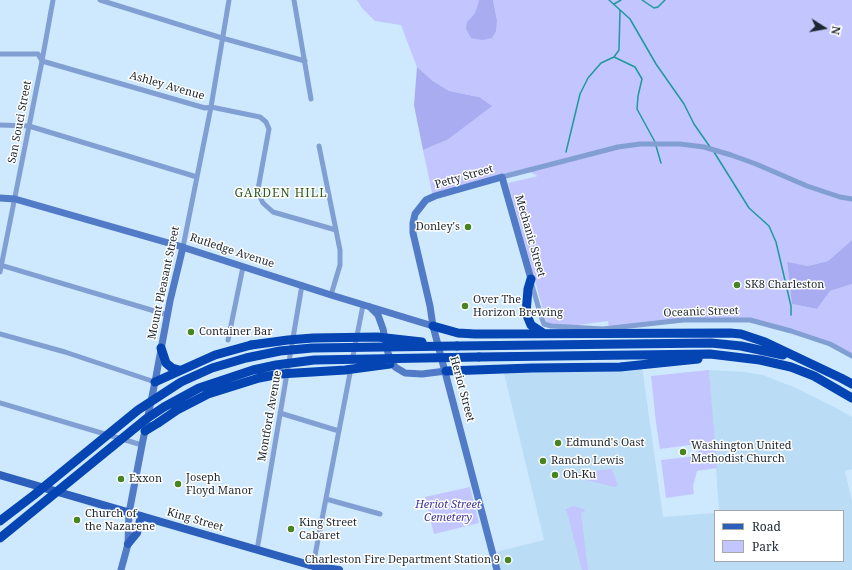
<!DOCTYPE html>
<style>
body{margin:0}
#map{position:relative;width:852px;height:570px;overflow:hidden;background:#cee9fe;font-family:"Noto Serif",serif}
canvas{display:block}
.legend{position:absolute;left:714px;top:510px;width:130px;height:52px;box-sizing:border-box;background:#fff;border:1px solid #a5a9ac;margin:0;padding:5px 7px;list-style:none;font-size:12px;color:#1d272f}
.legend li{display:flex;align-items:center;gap:8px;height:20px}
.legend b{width:20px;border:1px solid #a5a9ac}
.north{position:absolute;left:804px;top:8px;width:40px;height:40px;-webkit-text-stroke:3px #fff;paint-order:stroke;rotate:101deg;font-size:11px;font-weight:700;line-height:16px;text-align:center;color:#1d272f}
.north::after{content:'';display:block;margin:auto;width:14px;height:18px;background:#1d272f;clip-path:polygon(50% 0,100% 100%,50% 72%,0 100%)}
</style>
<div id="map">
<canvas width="852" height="570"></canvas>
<ul class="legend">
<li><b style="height:5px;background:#2c5fbc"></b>Road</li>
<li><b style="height:11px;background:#c2c5fe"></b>Park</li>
</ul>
<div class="north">N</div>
</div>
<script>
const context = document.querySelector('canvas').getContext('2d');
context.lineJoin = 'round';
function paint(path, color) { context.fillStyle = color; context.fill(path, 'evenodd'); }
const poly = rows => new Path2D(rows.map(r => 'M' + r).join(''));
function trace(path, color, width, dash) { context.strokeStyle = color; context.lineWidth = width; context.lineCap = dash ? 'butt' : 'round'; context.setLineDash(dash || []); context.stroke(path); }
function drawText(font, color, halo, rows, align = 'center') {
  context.font = font + ' "Noto Serif",serif'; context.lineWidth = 3; context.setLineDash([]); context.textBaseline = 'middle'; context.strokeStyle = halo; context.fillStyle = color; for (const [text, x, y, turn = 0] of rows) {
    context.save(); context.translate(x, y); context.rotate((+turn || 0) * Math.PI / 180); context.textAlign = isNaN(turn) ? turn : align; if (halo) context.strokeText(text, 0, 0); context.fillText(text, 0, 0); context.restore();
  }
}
paint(poly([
 [642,366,663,517,715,513,715,561,843,561,843,511,719,511,709,370,745,372,763,375,796,388,838,409,852,417,852,469,845,471,852,501,852,570,497,570,492,553,544,540,503,369]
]), '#bbdcf5');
paint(poly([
 [357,0,479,0,475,13,467,22,497,20,493,0,852,0,852,240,828,261,808,266,787,263,792,304,817,309,830,291,852,284,852,356,830,344,750,320,715,320,609,328,608,321,571,326,547,324,508,183,538,176,526,170,433,197,423,150,447,140,479,97,449,91,433,81,417,67,401,25,375,21,362,8],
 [709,370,717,468,697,471,693,486,694,494,666,498,661,460,698,456,697,444,660,449,656,423,651,376],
 [612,469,618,486,614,487,575,477,574,473],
 [470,487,479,523,434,534,425,497],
 [573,506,584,509,585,511,581,513,588,570,582,570,567,512,565,510]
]), '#c2c5fe');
paint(poly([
 [479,0,493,0,497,20,496,31,492,38,482,40,471,38,466,29,467,22,475,13],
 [417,67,433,81,449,91,479,97,492,106,447,140,423,150,414,105],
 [852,240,852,284,830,291,817,309,792,304,787,262,808,266,828,261]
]), '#aaacf2');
trace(poly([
 [609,0,630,19,656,64,684,104,694,124,710,147],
 [642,0,654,8,658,7,665,0],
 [614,4,621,0],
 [614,57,635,67,642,79,638,96,637,109,655,142],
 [656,146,661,163],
 [566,152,580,94,588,78,601,63,614,57,619,50,620,10],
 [714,152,749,208,769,226,776,242,780,259,791,306,791,315]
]), '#1e999e', 1.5);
trace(poly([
 [100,0,222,38,305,61],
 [294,0,311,99],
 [0,54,38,54,42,61,205,108,211,107,260,117,266,122,269,129,258,189,260,197,263,203,273,212,336,230],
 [0,125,29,126,197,177],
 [319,146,340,250,340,265,331,295],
 [502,177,618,147,640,144,680,144,704,147,731,155,756,164,807,186,840,197,852,199],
 [183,247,211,107,229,0],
 [0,265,168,315],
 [0,272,42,61,53,0],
 [531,282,541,316,544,324,551,326,603,329,683,320,750,320,791,331,830,344,852,356],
 [0,334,65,352,155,382],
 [228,340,243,267],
 [352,361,363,305],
 [0,403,142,445],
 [280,413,339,431],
 [326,499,380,514],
 [257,550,302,285],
 [313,566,351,368]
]), '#829fd3', 5);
trace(poly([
 [0,198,15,199,179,246,331,295,433,326],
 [370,307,378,315,383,329,388,353,395,367,405,373,422,374,446,371],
 [121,570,128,544,129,513,142,445,155,382,170,301,183,247],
 [497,570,433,326,430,306,413,233,413,223,415,214,426,200,435,196,502,177,531,279]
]), '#517bc7', 7);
trace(poly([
 [0,475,313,566,339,570],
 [128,544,137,533,141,516]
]), '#2c5fbc', 8);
trace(poly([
 [531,279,528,289,526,313,531,325,543,333],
 [433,326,458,333,475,334,730,333,741,334,765,342,841,378,852,384],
 [457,346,711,343,741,346,783,355],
 [161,348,166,363,172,368,179,370],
 [479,357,710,354,760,360,791,367,814,376,852,398],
 [446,371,532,368,620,367,698,359],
 [155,382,215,355,251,345],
 [145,431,158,423]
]), '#0444b3', 9);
trace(poly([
 [251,345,288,340,313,338,377,337,422,342],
 [158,423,177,410,208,394,259,378,280,374,345,370,390,364],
 [0,521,34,495,138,410,181,382,212,368,246,358,280,351,312,348,457,346],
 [0,538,146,419,164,407,199,388,253,370,276,365,314,360,479,357]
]), '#0444b3', 9);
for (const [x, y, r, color] of [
 [468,227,4,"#488422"],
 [737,285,4,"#488422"],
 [465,306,4,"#488422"],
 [191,332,4,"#488422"],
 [558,443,4,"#488422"],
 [683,452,4,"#488422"],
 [543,461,4,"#488422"],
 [555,475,4,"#488422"],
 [121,479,4,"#488422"],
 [178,484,4,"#488422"],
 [77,520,4,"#488422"],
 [291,529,4,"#488422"],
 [508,560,4,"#488422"]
]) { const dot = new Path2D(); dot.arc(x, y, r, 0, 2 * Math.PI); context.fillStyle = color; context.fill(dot); trace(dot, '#fff', 1.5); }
drawText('11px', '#1d272f', '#fff', [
 ["Ashley Avenue",167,86,16],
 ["San Souci Street",20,122,-79],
 ["Petty Street",464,177,-16],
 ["Mechanic Street",530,236,74],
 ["Rutledge Avenue",232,251,18],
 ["Mount Pleasant Street",164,283,-78],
 ["Oceanic Street",701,312,-2],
 ["Heriot Street",462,389,75],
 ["Montford Avenue",270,416,-80],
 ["King Street",195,520,16]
]);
drawText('11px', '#1d272f', '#fff', [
 ["Donley's",460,227,"right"],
 ["SK8 Charleston",745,285],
 ["Over The",473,300],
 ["Horizon Brewing",473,313],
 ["Container Bar",199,332],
 ["Edmund's Oast",566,443],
 ["Washington United",691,446],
 ["Methodist Church",691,459],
 ["Rancho Lewis",551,461],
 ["Oh-Ku",563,475],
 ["Joseph",186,478],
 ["Floyd Manor",186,491],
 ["Exxon",129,479],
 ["Church of",85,514],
 ["the Nazarene",85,527],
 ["King Street",299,523],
 ["Cabaret",299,536],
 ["Charleston Fire Department Station 9",500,560,"right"]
], 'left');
drawText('italic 11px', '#42379a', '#fff', [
 ["Heriot Street",448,505],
 ["Cemetery",448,518]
]);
context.letterSpacing = '1px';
drawText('12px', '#335a1d', '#fff', [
 ["GARDEN HILL",281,194]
]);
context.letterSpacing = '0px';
</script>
